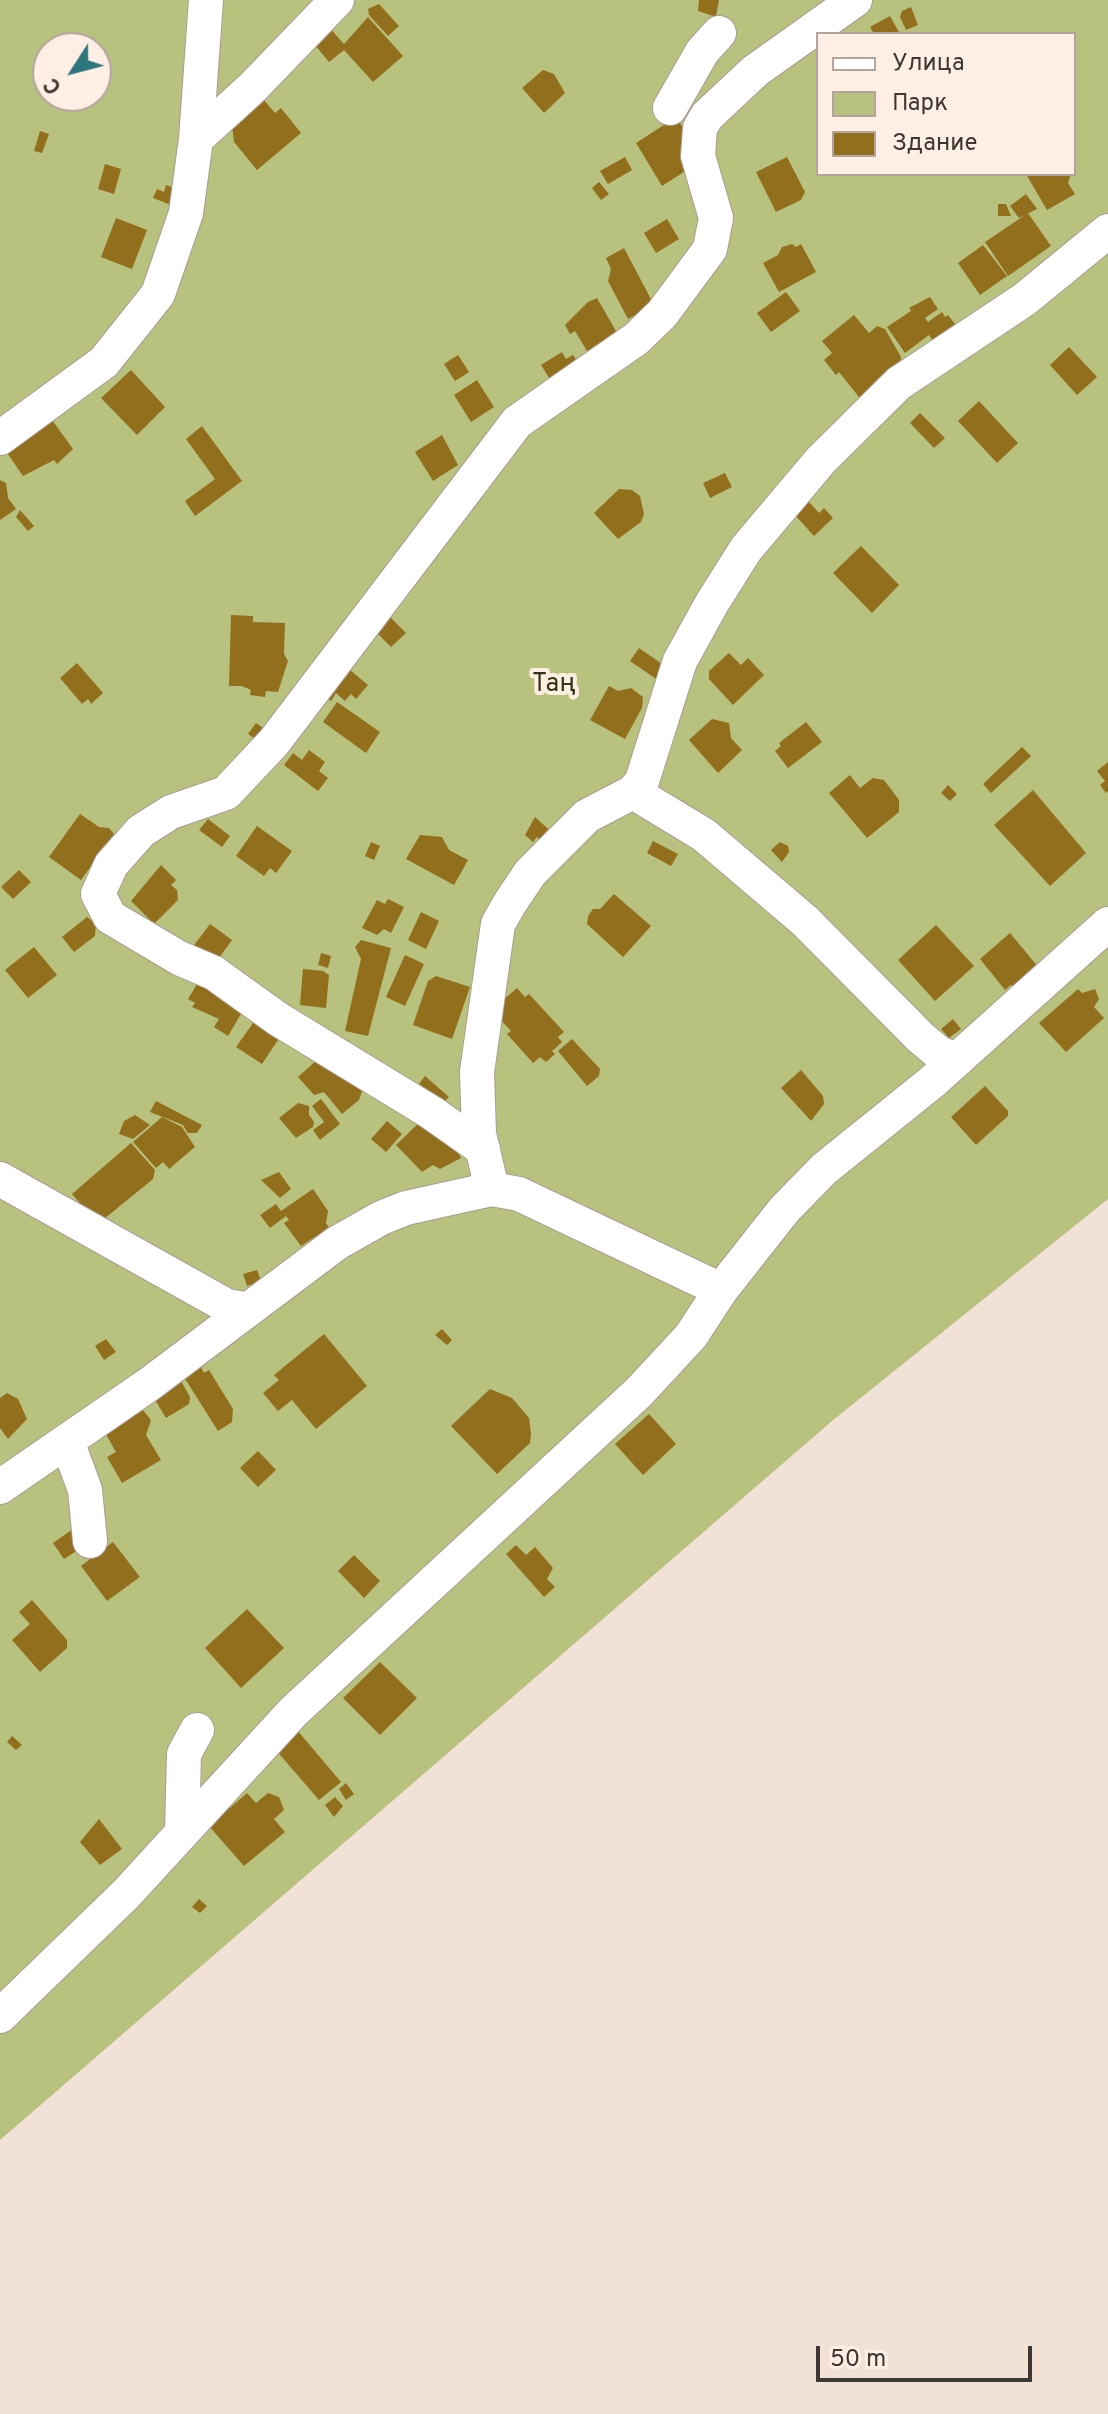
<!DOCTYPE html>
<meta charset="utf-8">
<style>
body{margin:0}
#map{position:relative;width:1108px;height:2414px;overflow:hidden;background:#f1e1d7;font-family:Overpass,sans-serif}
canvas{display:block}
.legend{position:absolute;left:816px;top:32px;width:260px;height:144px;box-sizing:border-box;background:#feeee4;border:2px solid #b1a59e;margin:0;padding:10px 14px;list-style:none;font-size:24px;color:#3e3834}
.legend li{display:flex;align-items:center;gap:16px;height:40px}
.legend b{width:40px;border:2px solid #b1a59e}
.north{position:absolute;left:32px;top:32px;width:80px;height:80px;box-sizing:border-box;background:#feeee4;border:2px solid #b1a59e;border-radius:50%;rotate:234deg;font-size:22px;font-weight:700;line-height:32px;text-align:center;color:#3e3834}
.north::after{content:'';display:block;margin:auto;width:28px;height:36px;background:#2d767d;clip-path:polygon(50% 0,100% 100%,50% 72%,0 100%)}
.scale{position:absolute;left:816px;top:2346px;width:216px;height:36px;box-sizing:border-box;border:4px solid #3e3834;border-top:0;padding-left:10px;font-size:24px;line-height:28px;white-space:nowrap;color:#3e3834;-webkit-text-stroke:6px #feeee4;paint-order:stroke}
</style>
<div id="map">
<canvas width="1108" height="2414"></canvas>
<ul class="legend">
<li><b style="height:10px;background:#fff"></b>Улица</li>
<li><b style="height:22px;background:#b8c17e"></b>Парк</li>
<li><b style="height:22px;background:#926f1d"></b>Здание</li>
</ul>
<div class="north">С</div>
<div class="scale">50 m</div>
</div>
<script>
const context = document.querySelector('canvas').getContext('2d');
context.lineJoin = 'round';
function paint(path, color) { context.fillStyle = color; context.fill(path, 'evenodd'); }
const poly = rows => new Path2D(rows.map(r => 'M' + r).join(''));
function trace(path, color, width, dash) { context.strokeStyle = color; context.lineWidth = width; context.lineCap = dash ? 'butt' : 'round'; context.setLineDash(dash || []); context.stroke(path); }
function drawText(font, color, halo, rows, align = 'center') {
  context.font = font + ' Overpass,sans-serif'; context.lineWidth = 8; context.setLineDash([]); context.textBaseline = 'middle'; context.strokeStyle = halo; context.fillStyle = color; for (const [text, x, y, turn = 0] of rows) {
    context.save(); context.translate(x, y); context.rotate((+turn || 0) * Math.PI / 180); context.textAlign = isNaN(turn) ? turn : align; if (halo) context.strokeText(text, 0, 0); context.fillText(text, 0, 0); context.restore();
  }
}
paint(poly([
 [0,0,1108,0,1108,1199,832,1421,0,2140],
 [818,34,1074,34,1074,174,818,174],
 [48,48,96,48,96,96,48,96]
]), '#b8c17e');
paint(poly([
 [699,0,719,0,716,17,698,11],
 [379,4,399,26,388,36,369,15,368,9],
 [911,7,918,25,906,30,900,17,902,11],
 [890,16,900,34,874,34,870,27],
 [368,17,403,56,373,82,344,50,329,62,310,39,327,25,344,44],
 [543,70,554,74,565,93,544,113,522,88],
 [264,100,275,113,281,108,301,133,257,170,234,142,232,126],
 [670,121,680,123,683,128,690,168,662,186,636,143],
 [40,131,49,134,42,153,34,151],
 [625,157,632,170,608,184,600,171],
 [787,157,805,192,801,200,776,212,756,172],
 [105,164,121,169,114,194,98,189],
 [1026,174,1071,174,1068,183,1075,194,1047,210],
 [599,182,609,194,601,200,592,188],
 [166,185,177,189,171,205,153,198,157,189,164,192],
 [1026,194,1037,209,1019,218,1010,206],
 [998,204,1006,204,1011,216,998,216],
 [1028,213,1051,246,1008,276,985,242],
 [116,218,147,230,132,269,101,257],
 [667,219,679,239,656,253,644,233],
 [792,244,796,247,801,244,816,272,779,292,763,263,778,255,782,247],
 [983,245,1007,276,980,295,958,263],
 [624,248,654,305,628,319,608,281,611,269,606,258],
 [786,292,800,311,771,332,757,313],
 [930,297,938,309,925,318,928,322,942,312,945,317,948,315,958,328,935,344,929,335,905,353,887,327,911,311,909,308],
 [597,298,617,333,587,351,575,331,570,334,565,325,588,302],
 [854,315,869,333,877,326,885,329,901,357,901,363,863,402,839,372,836,375,824,360,832,353,822,341],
 [1069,347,1097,377,1077,395,1050,365],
 [562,352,566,359,573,355,581,367,553,384,541,365],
 [458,355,469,372,455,381,444,364],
 [131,370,165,407,137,435,101,398],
 [477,380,494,407,471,422,454,395],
 [979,401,1018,443,997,463,958,421],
 [920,413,945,438,934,448,910,423],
 [52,420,73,449,57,464,54,460,23,476,3,447],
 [202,426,242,481,195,516,185,501,215,479,186,439],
 [442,435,458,465,433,481,415,452],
 [725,473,732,487,710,498,703,483],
 [0,480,6,483,8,498,16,509,0,520],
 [619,489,632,490,640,496,644,514,641,522,618,539,594,513],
 [809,502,819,513,824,508,833,518,814,536,795,515],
 [20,510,34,526,28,531,16,517],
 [861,546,899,585,872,613,833,573],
 [231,615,253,616,253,622,285,623,284,654,288,661,278,692,266,691,265,697,250,695,251,690,242,686,229,686],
 [389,616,406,633,391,647,374,630],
 [639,648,672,671,662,683,630,661],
 [729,653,741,665,748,658,764,675,733,705,709,679,709,671],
 [77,663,103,693,91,704,88,699,82,704,60,678],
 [344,665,368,685,356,699,351,694,345,701,336,693,331,701,325,695],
 [609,686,618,691,631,688,643,697,642,708,625,739,590,720],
 [337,702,380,732,366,753,323,722],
 [712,719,729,723,731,738,742,750,718,773,689,740],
 [806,722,822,742,788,768,775,751,781,746,779,743],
 [256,723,269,732,261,743,248,734],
 [1022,747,1031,756,991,793,983,784],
 [309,750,325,762,319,771,328,778,318,791,284,765,293,753,302,760],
 [1108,762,1108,791,1106,793,1100,785,1105,781,1097,771],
 [850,775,860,788,873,778,884,780,899,800,899,812,867,838,829,793],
 [948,785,957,794,950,801,941,793],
 [1033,790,1086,853,1050,886,994,825],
 [80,814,99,827,109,828,114,834,81,880,49,857],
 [535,817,556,836,547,846,537,837,533,842,525,835],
 [208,819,230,836,222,847,199,830],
 [257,826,292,851,276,873,270,868,264,876,236,856],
 [420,835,442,837,449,850,468,860,454,885,406,859],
 [653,841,678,854,671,866,647,853],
 [371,842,380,846,374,860,365,856],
 [780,842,788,846,789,852,782,862,771,850],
 [161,865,176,880,171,885,177,890,178,900,154,924,131,901],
 [19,870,31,882,13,899,1,887],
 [614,894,651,926,623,957,587,924,588,916,593,909,600,909],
 [388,899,404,907,391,933,384,929,377,935,362,928,377,900,385,904],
 [421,912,439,921,426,949,408,940],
 [87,917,96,924,95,936,74,952,62,937],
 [210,924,232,940,214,965,192,948],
 [936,925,974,966,935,1001,898,960],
 [1010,933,1039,968,1018,986,1011,985,1005,990,980,959],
 [361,940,391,948,368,1036,345,1031,361,959,355,947],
 [34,947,57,975,28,998,5,970],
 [321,953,331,956,328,968,318,965],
 [405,955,424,964,405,1006,386,997],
 [303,969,323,971,329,975,326,1008,300,1005],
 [202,976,248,1002,228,1036,214,1027,219,1019,192,1007,195,1003,188,999],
 [436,976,470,987,452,1039,413,1025,428,981],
 [517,988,525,997,529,994,564,1032,558,1037,562,1042,552,1051,555,1054,546,1062,540,1057,533,1063,507,1034,511,1031,499,1018,502,1001],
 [1078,989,1082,993,1095,989,1099,999,1094,1007,1104,1018,1066,1052,1039,1023],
 [953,1019,961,1029,949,1038,941,1029],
 [253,1023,270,1023,280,1037,262,1064,236,1047],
 [572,1039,600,1069,599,1076,587,1086,558,1051],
 [320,1057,338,1077,343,1073,363,1088,359,1100,342,1114,324,1092,314,1095,298,1077],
 [801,1070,823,1096,824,1104,811,1121,781,1088],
 [425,1076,449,1097,442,1104,419,1084],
 [985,1086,1008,1111,1008,1116,976,1145,951,1117],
 [321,1099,340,1124,320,1140,313,1130,324,1122,312,1106],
 [156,1101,202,1125,197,1133,188,1133,183,1125,150,1112],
 [298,1103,309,1106,309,1115,314,1122,313,1127,296,1138,279,1118],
 [135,1115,150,1125,133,1139,119,1134,124,1121],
 [162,1117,182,1127,195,1147,169,1169,163,1162,156,1168,133,1142],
 [423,1119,450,1139,461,1158,440,1169,433,1165,422,1172,396,1145],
 [387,1121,402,1134,386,1152,371,1139],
 [131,1143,155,1170,153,1179,104,1219,94,1219,72,1194],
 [279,1172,291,1189,280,1198,261,1180],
 [313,1189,328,1211,326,1223,331,1231,318,1240,316,1236,301,1246,284,1223,289,1220,286,1216,270,1228,260,1215,276,1204,281,1211],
 [257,1270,261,1281,247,1286,243,1274],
 [442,1329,452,1340,447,1345,435,1335],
 [324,1334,367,1386,316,1429,292,1400,278,1411,263,1393,279,1380,274,1375],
 [106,1339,116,1352,104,1360,95,1346],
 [199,1363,204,1373,209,1370,233,1409,232,1422,218,1431,182,1374],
 [180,1379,190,1397,189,1404,166,1418,152,1395],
 [490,1389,512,1398,529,1418,531,1434,530,1443,497,1474,451,1426],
 [7,1393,18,1399,27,1419,8,1439,0,1428,0,1398],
 [142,1409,151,1420,146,1435,161,1460,122,1483,107,1457,116,1452,104,1431],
 [649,1414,676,1444,643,1475,615,1444],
 [258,1451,276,1470,258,1487,240,1468],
 [73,1529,81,1548,64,1559,53,1543],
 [113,1542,140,1577,107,1601,81,1566],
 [516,1545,526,1555,535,1547,553,1568,547,1579,555,1587,544,1597,506,1554],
 [354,1555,380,1581,364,1598,338,1571],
 [32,1600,67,1640,67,1648,40,1672,12,1640,30,1624,19,1612],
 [247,1609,284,1648,241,1688,205,1648],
 [380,1662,417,1698,380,1735,343,1698],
 [297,1730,341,1782,319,1800,275,1749],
 [12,1736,22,1745,16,1750,7,1742],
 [346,1783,354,1794,346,1800,339,1789],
 [247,1793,256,1803,268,1793,279,1797,284,1810,274,1819,285,1832,244,1866,209,1826],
 [335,1797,343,1806,334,1817,325,1805],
 [99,1819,122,1849,100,1865,80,1842],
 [199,1899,207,1906,200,1913,192,1907]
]), '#926f1d');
const street = poly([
 [670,108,702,52,719,33],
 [196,139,253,87,337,0],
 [0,438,104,362,158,294,186,213,196,139,206,0],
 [633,792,704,835,805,921,921,1038,939,1053,956,1060],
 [483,1149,432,1113,278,1019,214,973,179,958,110,917,98,894,111,865,141,831,171,812,226,793,274,742,517,422,636,339,662,314,710,249,716,218,698,156,700,128,707,116,755,71,855,0],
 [0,1179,227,1306,244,1309],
 [492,1189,479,1134,477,1072,498,924,510,903,530,873,587,816,633,792,642,781,680,661,712,603,746,549,821,460,899,383,1025,299,1108,231],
 [67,1441,85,1490,90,1541],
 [0,1487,148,1385,337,1243,381,1218,406,1208,492,1189,519,1194,721,1290],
 [182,1832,184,1754,197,1730],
 [0,2016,126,1894,293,1712,639,1392,691,1336,721,1290,784,1210,824,1169,932,1082,1108,924]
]);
trace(street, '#ab9c93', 36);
trace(street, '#fff', 34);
drawText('26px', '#323513', '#feeee4', [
 ["Таң",554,686]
]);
</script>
